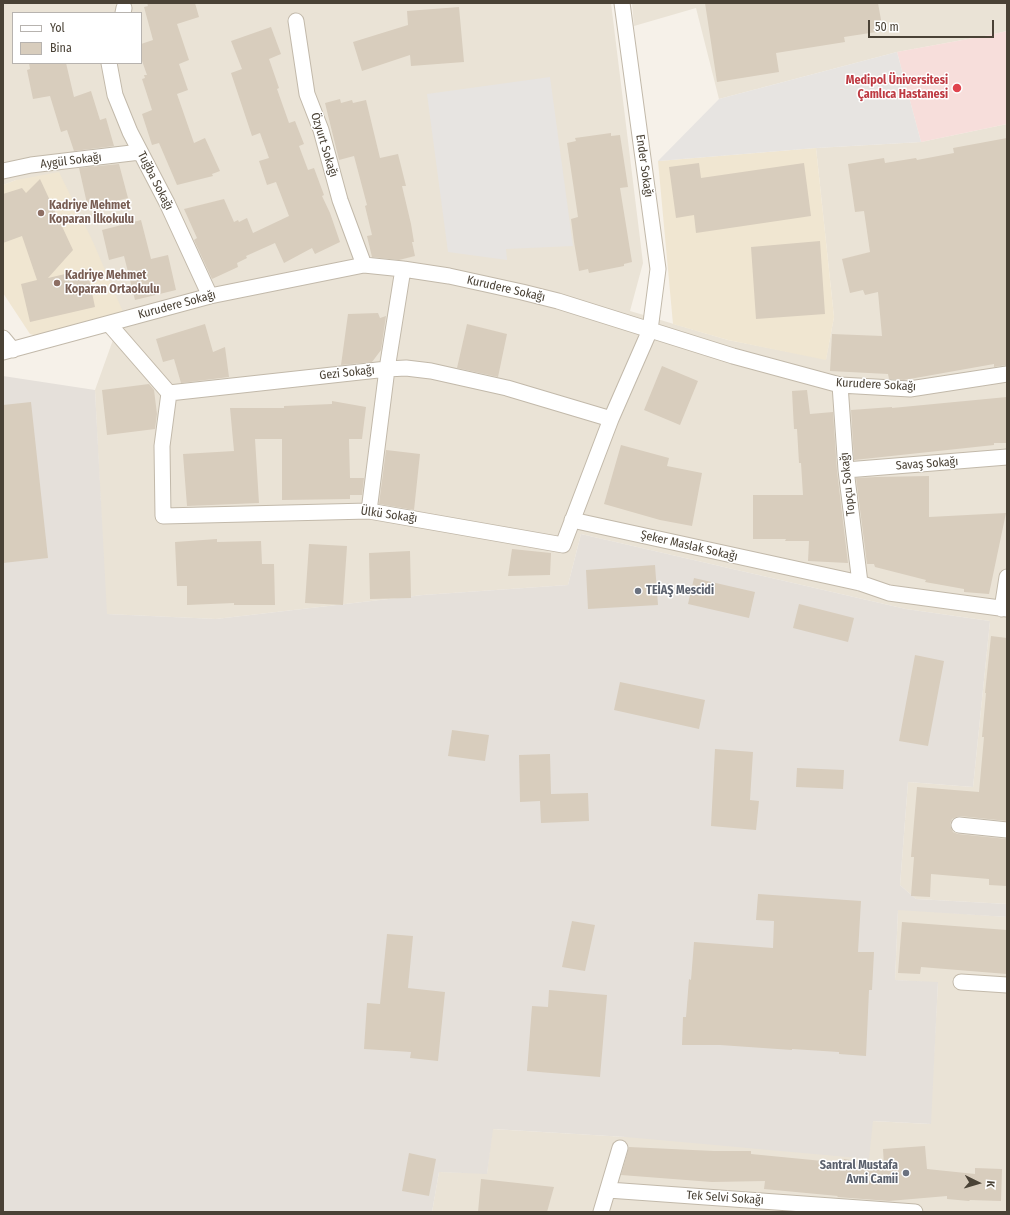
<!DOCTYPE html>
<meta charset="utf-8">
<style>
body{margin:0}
#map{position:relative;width:1010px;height:1215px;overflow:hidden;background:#f6f1e9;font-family:"Fira Sans Condensed",sans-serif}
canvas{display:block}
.frame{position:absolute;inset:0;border:4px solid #4a4236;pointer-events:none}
.legend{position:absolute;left:12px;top:12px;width:130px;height:52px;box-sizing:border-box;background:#fff;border:1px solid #b7b3af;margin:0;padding:5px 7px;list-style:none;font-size:12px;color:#4a4236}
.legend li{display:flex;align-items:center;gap:8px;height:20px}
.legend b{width:20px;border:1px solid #b7b3af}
.north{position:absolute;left:958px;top:1163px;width:40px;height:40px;-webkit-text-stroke:3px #fff;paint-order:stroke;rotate:95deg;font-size:11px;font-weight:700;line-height:16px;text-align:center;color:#4a4236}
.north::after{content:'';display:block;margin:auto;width:14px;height:18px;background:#4a4236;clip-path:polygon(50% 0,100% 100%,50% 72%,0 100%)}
.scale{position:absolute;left:868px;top:20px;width:126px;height:18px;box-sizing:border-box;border:2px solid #4a4236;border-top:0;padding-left:5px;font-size:12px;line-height:14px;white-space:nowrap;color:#4a4236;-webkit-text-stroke:3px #fff;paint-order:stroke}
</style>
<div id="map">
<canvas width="1010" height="1215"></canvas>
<div class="frame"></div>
<ul class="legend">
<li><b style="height:5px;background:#fff"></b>Yol</li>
<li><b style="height:11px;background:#d8cdbd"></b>Bina</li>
</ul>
<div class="north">K</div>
<div class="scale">50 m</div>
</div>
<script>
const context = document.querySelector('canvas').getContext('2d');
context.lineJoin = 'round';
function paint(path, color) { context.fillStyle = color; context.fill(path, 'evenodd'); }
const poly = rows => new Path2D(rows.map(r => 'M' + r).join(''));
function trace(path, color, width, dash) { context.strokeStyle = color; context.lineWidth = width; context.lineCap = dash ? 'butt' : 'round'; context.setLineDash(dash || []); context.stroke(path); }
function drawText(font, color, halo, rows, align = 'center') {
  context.font = font + ' "Fira Sans Condensed",sans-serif'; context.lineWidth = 3; context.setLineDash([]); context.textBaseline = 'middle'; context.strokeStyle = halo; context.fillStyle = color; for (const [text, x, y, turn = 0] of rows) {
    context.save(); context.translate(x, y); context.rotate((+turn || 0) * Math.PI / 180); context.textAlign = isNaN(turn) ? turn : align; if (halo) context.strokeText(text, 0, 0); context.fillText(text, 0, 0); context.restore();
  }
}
paint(poly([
 [3,3,611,3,643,263,630,311,728,340,826,359,834,317,816,148,921,142,1007,124,1007,904,916,899,900,885,908,782,973,787,990,621,906,609,581,534,568,585,423,595,216,619,106,614,95,390,123,312,16,180,3,185],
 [13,13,141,13,141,63,13,63],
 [632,3,1007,3,1007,31,990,35,897,52,719,99,696,8,634,26],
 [898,909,1007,917,1007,1212,432,1212,439,1172,487,1173,492,1129,626,1137,872,1121,930,1124,938,983,895,980]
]), '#eae3d6');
paint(poly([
 [3,376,95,390,107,614,216,619,423,595,568,585,581,534,906,609,990,621,973,787,908,782,900,885,916,899,1007,904,1007,917,898,910,895,980,938,982,931,1124,873,1121,869,1159,626,1137,493,1129,487,1174,439,1172,432,1212,3,1212]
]), '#e5e0da');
paint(poly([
 [816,148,834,317,826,360,728,340,673,324,658,161],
 [59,172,93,242,123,312,37,336,30,334,3,293,3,185,16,180]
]), '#f0e6d1');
paint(poly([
 [1007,31,1007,124,921,142,897,52,990,35]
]), '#f7dedb');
paint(poly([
 [897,52,921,142,816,148,658,161,719,99],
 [550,77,573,246,506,249,507,260,448,252,427,94]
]), '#e7e4e1');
paint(poly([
 [147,3,195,3,199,17,177,24,189,60,179,64,188,90,177,94,194,143,205,138,220,171,212,174,213,176,177,185,159,143,152,145,142,114,152,110,142,79,145,78,144,75,147,75,141,58,141,44,153,40,144,7,148,6],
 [705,3,878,3,883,31,844,37,845,42,776,53,779,72,717,82],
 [459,7,464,62,411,66,410,55,362,71,353,42,408,25,407,11],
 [271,27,281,54,269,59,279,88,277,89,289,123,295,121,304,144,299,146,308,170,314,168,324,195,322,196,330,213,340,242,315,254,312,248,284,263,275,243,246,256,247,258,237,263,238,267,212,279,194,240,197,238,184,209,224,199,234,222,238,220,239,222,247,218,253,233,289,216,276,182,267,185,259,161,269,158,260,133,252,136,231,73,242,69,231,41],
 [29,63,66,63,74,97,91,91,100,120,106,118,114,146,74,151,67,130,61,132,50,96,33,99,27,70,30,69],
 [340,99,341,103,352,100,353,103,366,100,380,158,398,154,406,186,402,186,411,224,414,242,412,242,415,256,399,260,372,257,367,236,372,235,365,206,367,205,354,156,339,160,325,103],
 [611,133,611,136,620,135,628,187,620,188,632,262,624,264,624,266,589,273,588,269,579,271,574,242,571,219,578,217,567,143,576,141,575,138],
 [1007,138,1007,365,994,367,994,364,904,380,889,379,888,374,830,371,832,334,882,336,878,292,865,295,863,290,850,293,842,259,870,252,864,211,855,212,848,164,884,158,885,163,916,158,917,160,954,153,953,148],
 [699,163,701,178,804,163,811,216,696,233,694,215,676,218,669,167],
 [119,164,128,198,88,208,79,168],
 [40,179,73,250,48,278,87,269,95,307,30,322,21,284,37,280,22,236,3,243,3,194,22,188,26,193],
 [141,220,151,259,168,255,176,290,135,300,124,256,109,260,102,230],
 [820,241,825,314,756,319,751,247],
 [378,313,380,318,386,316,381,350,372,362,341,365,348,314],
 [205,324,213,352,225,347,229,377,181,383,174,359,163,362,156,339],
 [467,324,507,334,498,377,457,368],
 [662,366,698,381,680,425,644,410],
 [149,384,154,390,157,414,155,429,107,435,102,390],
 [807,390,810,414,833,412,837,471,848,563,808,561,809,541,785,541,786,539,753,539,753,495,803,495,801,463,799,463,797,429,794,429,792,391],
 [1007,397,1007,443,994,443,994,445,854,460,851,410,892,407,892,408],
 [332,401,366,407,362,439,349,439,350,478,364,478,362,495,350,495,350,499,282,500,282,439,255,439,259,503,187,506,183,454,234,451,230,408,284,408,284,406,332,404],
 [31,402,48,558,3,563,3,405],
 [621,445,669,458,667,466,702,473,692,526,660,520,604,504],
 [386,450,420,454,414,510,379,504],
 [929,476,929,517,1006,513,989,594,964,592,964,589,925,582,926,580,875,567,874,564,867,564,856,478,876,477],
 [217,539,217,542,261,541,262,564,274,564,275,605,234,605,234,603,187,605,187,586,177,586,175,542],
 [309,544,347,546,343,605,305,603],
 [512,549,551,553,550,575,508,576],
 [410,551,411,598,370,599,369,553],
 [655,565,658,605,588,609,586,570],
 [694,578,755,592,749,618,688,604],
 [799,604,854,618,848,642,793,628],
 [991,636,1007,638,1007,821,960,816,956,817,952,819,950,824,951,828,953,832,958,834,1007,839,1007,886,989,885,989,879,931,874,930,897,911,896,914,857,911,857,917,787,979,792,984,737,982,737,986,693,985,693],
 [915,655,944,661,928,746,899,741],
 [620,682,705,700,699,729,614,710],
 [452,730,489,735,485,761,448,756],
 [715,749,753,752,750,800,759,801,756,830,711,826],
 [550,754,551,794,588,793,589,821,541,823,540,801,520,802,519,755],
 [797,768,844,770,843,789,796,787],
 [758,894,861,901,858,952,874,952,872,990,869,990,866,1056,839,1054,839,1052,792,1049,792,1050,720,1045,682,1045,683,1017,686,1017,689,979,691,980,694,942,773,948,774,921,756,920],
 [572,921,595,925,585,971,562,967],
 [902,922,1007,930,1007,974,921,967,920,974,898,973],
 [387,934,413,936,408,988,445,992,438,1061,410,1058,411,1052,364,1049,367,1003,380,1004],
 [549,990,607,995,600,1077,527,1071,532,1006,548,1007],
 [925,1146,927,1169,975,1174,975,1168,1002,1169,1001,1201,970,1200,969,1201,947,1199,947,1196,889,1201,837,1197,838,1196,764,1189,765,1181,712,1182,621,1175,629,1147,714,1151,751,1151,751,1154,843,1163,844,1159,884,1166,883,1149],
 [409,1153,436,1159,429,1196,402,1191],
 [481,1179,554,1187,547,1212,478,1212]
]), '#d8cdbd');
const minor = poly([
 [123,13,124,8],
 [296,21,307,94,321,130,340,200,364,265],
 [109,63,115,95,130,132,167,203,210,296],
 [3,171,31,165,140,152],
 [109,324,169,393,387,369,406,368,431,371,507,388,611,419],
 [3,338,13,350],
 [3,352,210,296,364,265,403,269,449,276,522,292,558,301,733,356,840,385,910,389,1007,374],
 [840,385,846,470,860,583],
 [169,393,162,446,163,516,369,511,563,545,611,419,650,330,658,269,622,3],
 [846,470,1007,457],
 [369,511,387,369,403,269],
 [572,520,860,583,889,593,1007,609],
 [1002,609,1007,577],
 [959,825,1007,830],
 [961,982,1007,985],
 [608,1190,915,1212],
 [601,1212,620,1148]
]);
trace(minor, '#c2b9aa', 17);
trace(minor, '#fff', 15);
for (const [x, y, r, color] of [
 [957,88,5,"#e0444e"],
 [41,213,4,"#8d6e63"],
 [57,283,4,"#8d6e63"],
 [638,591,4,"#6b7280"],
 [906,1173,4,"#6b7280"]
]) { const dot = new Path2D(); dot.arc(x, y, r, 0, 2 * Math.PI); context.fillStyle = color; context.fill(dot); trace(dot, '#fff', 1.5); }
drawText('bold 12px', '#be3a42', '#fff', [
 ["Medipol Üniversitesi",948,81],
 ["Çamlıca Hastanesi",948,95]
], 'right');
drawText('12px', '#4a4236', '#fff', [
 ["Özyurt Sokağı",324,145,73],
 ["Aygül Sokağı",71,161,-7],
 ["Ender Sokağı",644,166,82],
 ["Tuğba Sokağı",155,181,63],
 ["Kurudere Sokağı",506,289,13],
 ["Kurudere Sokağı",177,305,-15],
 ["Gezi Sokağı",347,373,-6],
 ["Kurudere Sokağı",876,385,3],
 ["Savaş Sokağı",927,464,-4],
 ["Topçu Sokağı",848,484,-96],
 ["Ülkü Sokağı",389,515,8],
 ["Şeker Maslak Sokağı",689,546,13],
 ["Tek Selvi Sokağı",725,1198,4]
]);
drawText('bold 12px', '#785e54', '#fff', [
 ["Kadriye Mehmet",49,206],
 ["Koparan İlkokulu",49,220],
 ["Kadriye Mehmet",65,276],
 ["Koparan Ortaokulu",65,290]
], 'left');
drawText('bold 12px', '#5b616d', '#fff', [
 ["TEİAŞ Mescidi",646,591],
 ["Santral Mustafa",898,1166,"right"],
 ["Avni Camii",898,1180,"right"]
], 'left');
</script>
